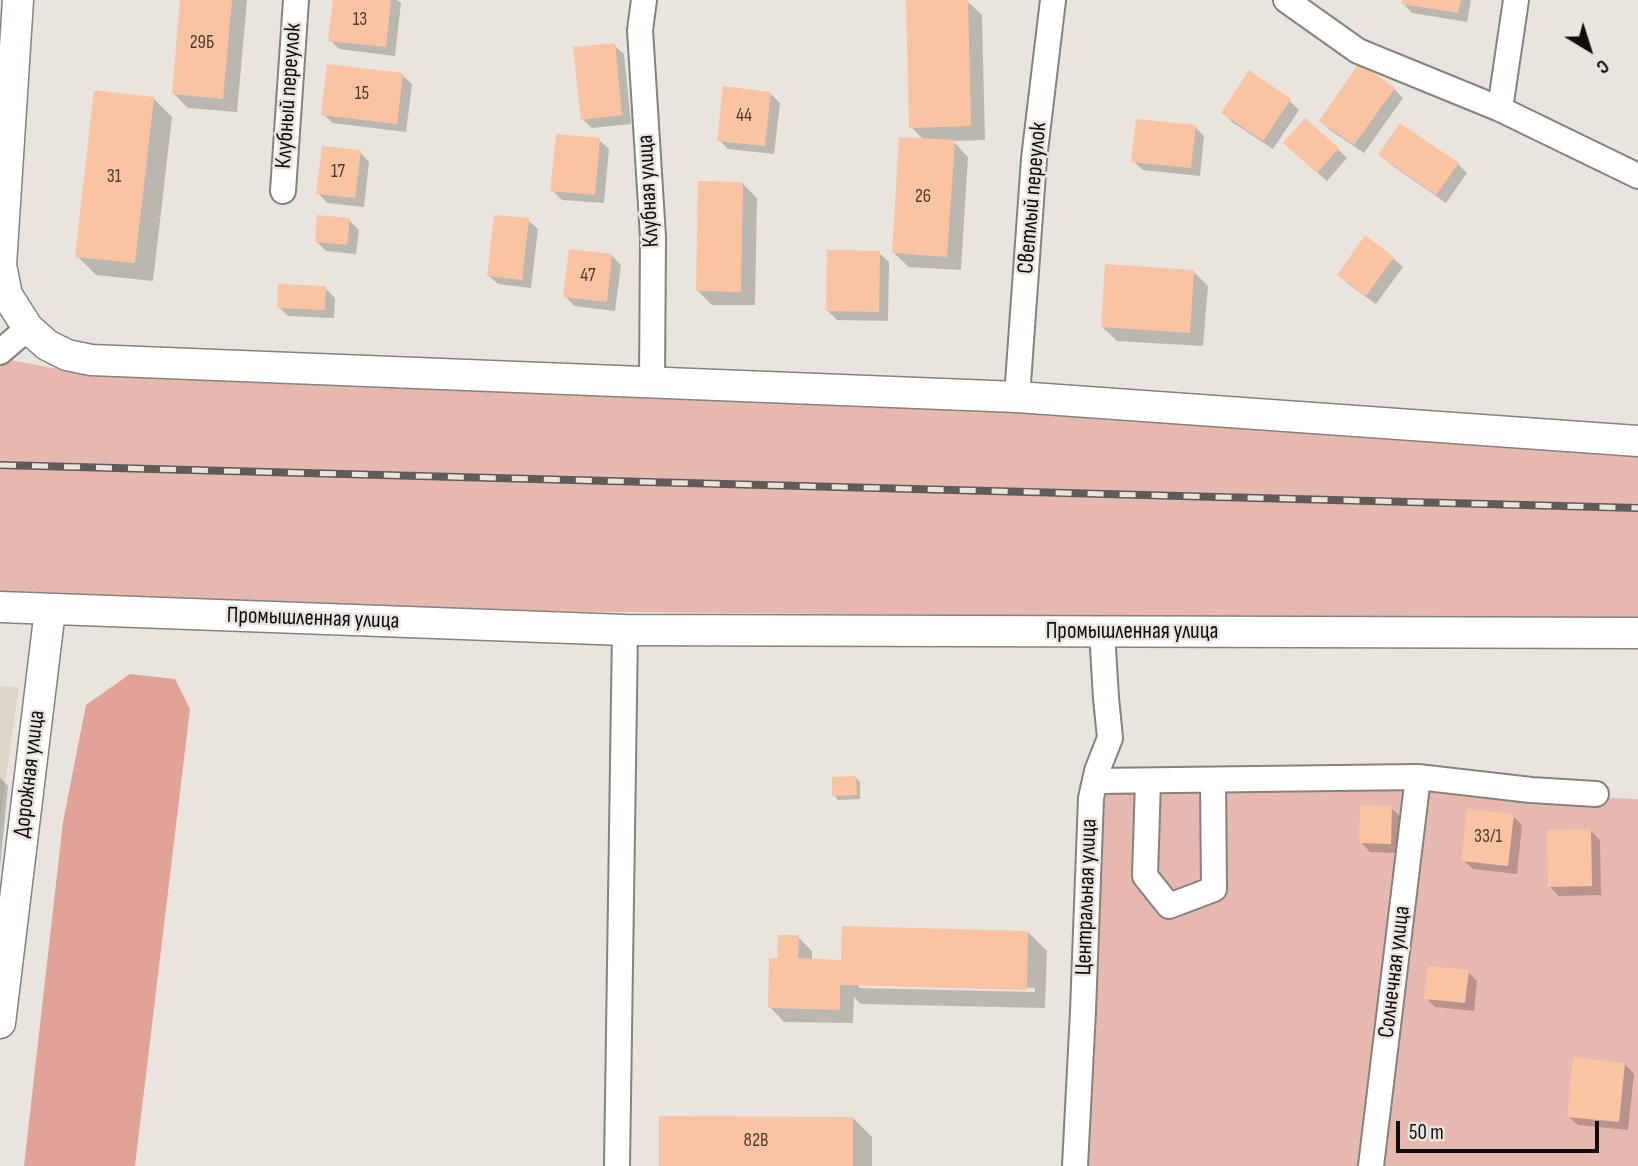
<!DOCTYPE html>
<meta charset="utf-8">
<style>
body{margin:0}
#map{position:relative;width:1638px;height:1166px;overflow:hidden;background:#e9e4dd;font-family:"Sofia Sans Condensed",sans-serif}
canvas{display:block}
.north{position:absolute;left:1554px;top:14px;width:70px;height:70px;-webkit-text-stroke:5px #e9e4dd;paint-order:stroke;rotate:142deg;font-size:19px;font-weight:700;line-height:28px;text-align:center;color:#0f0e0b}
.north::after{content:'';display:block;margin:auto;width:24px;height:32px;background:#0f0e0b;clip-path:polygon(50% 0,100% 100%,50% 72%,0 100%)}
.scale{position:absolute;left:1396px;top:1121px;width:203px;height:32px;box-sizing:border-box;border:4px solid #0f0e0b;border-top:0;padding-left:9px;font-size:21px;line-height:24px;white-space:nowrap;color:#0f0e0b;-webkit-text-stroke:5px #e9e4dd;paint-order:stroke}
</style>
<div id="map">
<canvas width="1638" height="1166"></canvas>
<div class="north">С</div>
<div class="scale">50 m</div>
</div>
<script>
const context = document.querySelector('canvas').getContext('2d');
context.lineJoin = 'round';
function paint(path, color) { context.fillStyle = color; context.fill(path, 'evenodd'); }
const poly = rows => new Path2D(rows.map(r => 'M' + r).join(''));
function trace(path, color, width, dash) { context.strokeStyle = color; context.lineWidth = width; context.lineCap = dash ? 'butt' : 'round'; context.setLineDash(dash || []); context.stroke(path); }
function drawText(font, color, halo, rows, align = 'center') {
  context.font = font + ' "Sofia Sans Condensed",sans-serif'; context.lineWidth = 5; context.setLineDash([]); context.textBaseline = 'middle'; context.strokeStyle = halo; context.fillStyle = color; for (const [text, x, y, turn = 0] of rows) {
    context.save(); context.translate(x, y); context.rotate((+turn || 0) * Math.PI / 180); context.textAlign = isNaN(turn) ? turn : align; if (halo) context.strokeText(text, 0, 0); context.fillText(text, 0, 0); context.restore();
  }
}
paint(poly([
 [0,686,19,687,0,818]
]), '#dfd6c9');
paint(poly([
 [6,359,83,374,357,383,1047,413,1638,455,1638,621,281,609,0,597,0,364],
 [1102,776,1638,799,1638,1166,1089,1166]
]), '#e6b8af');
paint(poly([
 [130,674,175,679,190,709,135,1166,24,1166,63,822,86,705]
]), '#e1a397');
paint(poly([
 [182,0,247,0,237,112,188,108,174,94],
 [335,0,397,0,401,3,395,56,339,49,330,40],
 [1404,0,1471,0,1467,22,1412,13,1403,3],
 [967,1,982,15,985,140,953,141,968,157,961,270,909,267,894,253,924,140,911,127],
 [614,45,624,54,631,124,592,128,582,119],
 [1249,73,1290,101,1299,110,1273,149,1232,122,1223,112],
 [402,75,412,84,406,132,333,123,323,114],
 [1394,89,1403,98,1364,153,1330,130,1321,121],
 [771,94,780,103,774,154,728,149,719,140],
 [153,98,172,117,153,281,96,275,77,256],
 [1195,127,1204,136,1200,176,1143,170,1133,161],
 [599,140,609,149,604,203,562,200,552,190],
 [1338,149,1347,158,1327,181,1294,152],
 [360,152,369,162,364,207,327,203,318,193],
 [1380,154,1458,164,1467,173,1446,203,1390,164],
 [742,183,757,198,755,305,712,305,697,290],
 [349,220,359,230,356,254,326,251,316,241],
 [528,220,538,229,531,288,498,284,488,275],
 [879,253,889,262,888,321,837,320,827,310],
 [612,256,621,265,615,311,574,306,565,296],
 [1393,258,1403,267,1376,304,1348,284,1339,274],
 [1193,271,1208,286,1203,346,1117,341,1102,327],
 [325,288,335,298,334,318,288,316,279,307],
 [0,778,8,786,0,867],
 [856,778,860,782,860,799,838,800,834,795],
 [1391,808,1401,817,1400,853,1370,852,1361,842],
 [1513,816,1522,825,1517,874,1473,869,1463,860],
 [1591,831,1600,840,1601,895,1559,896,1549,886],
 [1028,932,1047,951,1045,1008,861,1004,854,997,853,1023,784,1022,770,1007,779,960,798,937,812,951,812,961,840,961],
 [859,984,1035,988,1035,992,859,988],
 [1468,972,1477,981,1474,1011,1435,1007,1426,998],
 [1625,1064,1634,1074,1628,1130,1578,1125,1568,1116],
 [853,1118,872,1137,872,1166,661,1166]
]), '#0003');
paint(poly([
 [180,0,232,0,223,99,172,94],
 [333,0,391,0,386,47,328,41],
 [906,0,968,0,971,126,909,128],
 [1402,0,1461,0,1458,13,1401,4],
 [615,43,622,115,581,120,573,47],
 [1359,63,1395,88,1354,145,1319,121],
 [327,64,403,73,397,124,321,115],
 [1249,70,1291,99,1263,141,1221,113],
 [723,86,771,92,765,146,717,141],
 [94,90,154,97,135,263,75,257],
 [1305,118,1339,148,1317,173,1283,143],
 [1136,119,1196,125,1191,168,1131,162],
 [1400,123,1459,163,1436,195,1378,155],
 [556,134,600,138,595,195,550,191],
 [899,137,955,140,947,257,892,253],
 [322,146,361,150,355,198,316,194],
 [698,181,743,182,741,292,696,291],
 [317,215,350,218,347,245,315,242],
 [494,215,529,218,522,280,487,276],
 [1365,235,1394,257,1366,296,1337,275],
 [569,249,612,254,607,302,563,297],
 [827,250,880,251,879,312,826,311],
 [1105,264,1194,270,1190,333,1101,327],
 [278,284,326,286,325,310,277,308],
 [856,776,857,795,832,796,832,777],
 [1360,805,1392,806,1391,844,1359,843],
 [1467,809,1514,814,1508,866,1461,861],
 [1591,829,1592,886,1548,887,1547,830],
 [842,926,1028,931,1027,990,840,985,840,1010,768,1008,769,958,777,958,778,935,799,935,798,958,841,960],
 [1428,966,1469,970,1465,1003,1424,999],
 [1573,1057,1625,1063,1619,1122,1567,1117],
 [659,1116,853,1117,853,1166,659,1166]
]), '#fac4a2');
const minor = poly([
 [644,0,640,30,653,237,652,382],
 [1286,0,1358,51,1500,109,1638,176],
 [1500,109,1516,0],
 [283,191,296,0],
 [0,352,28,328],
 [1017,397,1034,159,1053,0],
 [1095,781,1418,777,1531,790,1596,794],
 [1148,781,1145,876,1169,906,1214,889,1213,780],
 [617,1166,625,630],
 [1075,1166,1083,1011,1091,798,1097,771,1110,738,1106,698,1102,632],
 [1371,1166,1418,777]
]);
const tertiary = poly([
 [18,0,1,265,7,295,28,328,47,345,67,355,91,360,1017,397,1638,441],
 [0,607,625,630,1638,633],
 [0,1023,50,610]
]);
trace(minor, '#86827c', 28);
trace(tertiary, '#86827c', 33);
trace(minor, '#fff', 24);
trace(tertiary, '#fff', 30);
const rail = poly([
 [0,465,1638,508]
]);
trace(rail, '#5f5c58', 8);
trace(rail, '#e9e4dd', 5, [16]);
drawText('19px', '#4a3c31', null, [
 ["13",360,20],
 ["29Б",202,43],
 ["15",362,94],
 ["44",744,116],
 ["17",338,172],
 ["31",114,177],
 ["26",923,197],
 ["47",588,276],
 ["33/1",1488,837],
 ["82В",756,1141]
]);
drawText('23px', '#0f0e0b', '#e9e4dd', [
 ["Клубный переулок",289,96,-86],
 ["Клубная улица",649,191,-93],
 ["Светлый переулок",1033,198,-85],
 ["Промышленная улица",313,619,2],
 ["Промышленная улица",1132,632],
 ["Дорожная улица",30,774,-83],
 ["Центральная улица",1087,897,-88],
 ["Солнечная улица",1395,972,-83]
]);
</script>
